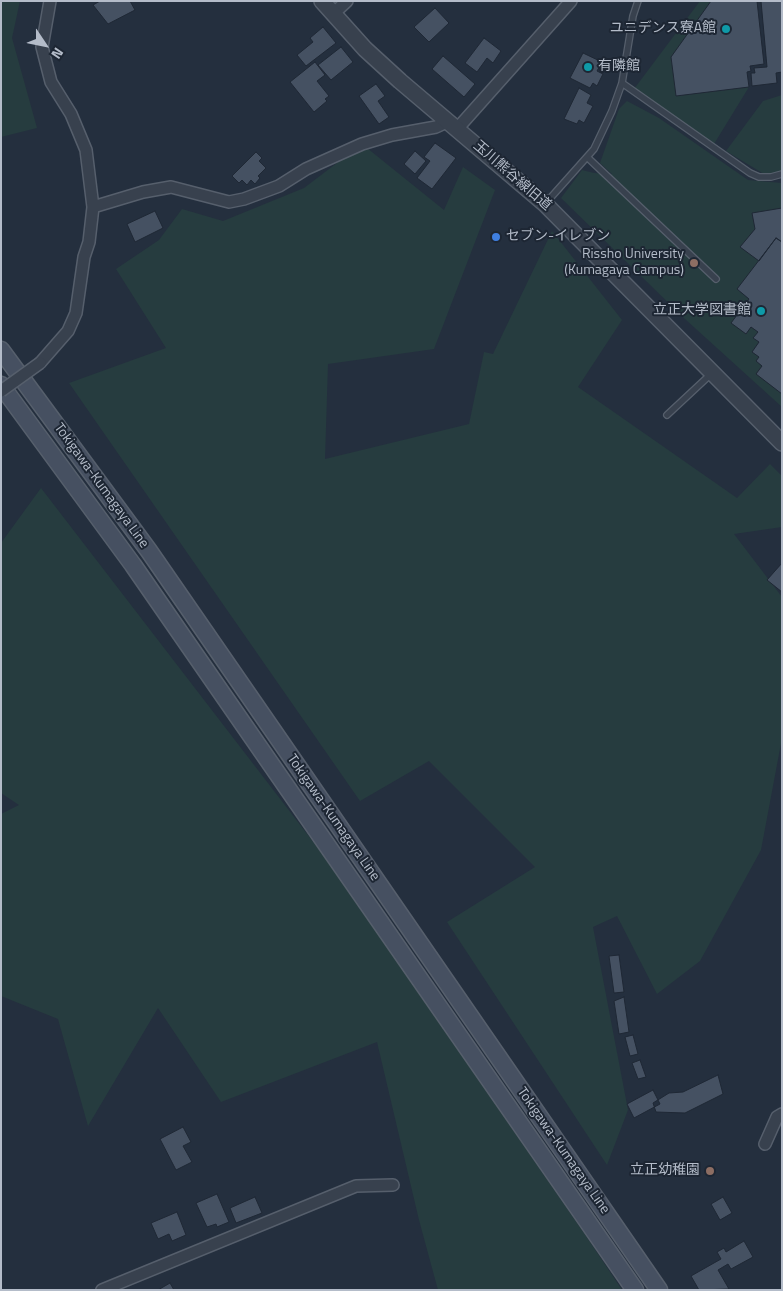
<!DOCTYPE html>
<meta charset="utf-8">
<style>
body{margin:0}
#map{position:relative;width:783px;height:1291px;overflow:hidden;background:#242f3e;font-family:"Titillium Web",sans-serif}
canvas{display:block}
.frame{position:absolute;inset:0;border:2px solid #b4bcc9;pointer-events:none}
.north{position:absolute;left:20px;top:20px;width:50px;height:50px;-webkit-text-stroke:4px #1d2633;paint-order:stroke;rotate:124deg;font-size:14px;font-weight:700;line-height:20px;text-align:center;color:#b4bcc9}
.north::after{content:'';display:block;margin:auto;width:18px;height:22px;background:#b4bcc9;clip-path:polygon(50% 0,100% 100%,50% 72%,0 100%)}
</style>
<div id="map">
<canvas width="783" height="1291"></canvas>
<div class="frame"></div>
<div class="north">N</div>
</div>
<script>
const context = document.querySelector('canvas').getContext('2d');
context.lineJoin = 'round';
function paint(path, color) { context.fillStyle = color; context.fill(path, 'evenodd'); }
const poly = rows => new Path2D(rows.map(r => 'M' + r).join(''));
function trace(path, color, width, dash) { context.strokeStyle = color; context.lineWidth = width; context.lineCap = dash ? 'butt' : 'round'; context.setLineDash(dash || []); context.stroke(path); }
function drawText(font, color, halo, rows, align = 'center') {
  context.font = font + ' "Titillium Web","Noto Sans JP",sans-serif'; context.lineWidth = 4; context.setLineDash([]); context.textBaseline = 'middle'; context.strokeStyle = halo; context.fillStyle = color; for (const [text, x, y, turn = 0] of rows) {
    context.save(); context.translate(x, y); context.rotate((+turn || 0) * Math.PI / 180); context.textAlign = isNaN(turn) ? turn : align; if (halo) context.strokeText(text, 0, 0); context.fillText(text, 0, 0); context.restore();
  }
}
paint(poly([
 [1,1,20,1,12,38,37,128,1,137],
 [700,1,711,1,676,96,749,87,714,144,634,89],
 [782,95,782,170,777,173,764,174,726,151,763,101],
 [627,101,659,118,748,180,782,183,782,208,752,214,755,229,741,247,759,261,737,289,749,299,746,334,751,327,758,332,754,338,759,342,752,352,759,357,756,361,762,366,756,374,782,394,782,407,685,319,561,198,582,170,594,173,612,174,600,163,619,109],
 [362,144,444,210,463,167,495,190,434,349,328,364,325,459,469,424,484,352,493,354,552,231,622,320,578,387,737,498,770,464,782,476,782,527,734,534,782,597,782,738,761,850,700,961,657,994,617,916,593,927,628,1110,607,1165,447,922,535,867,429,761,360,801,69,383,166,348,116,269,159,240,182,209,223,221,304,188],
 [41,488,321,852,586,1236,622,1290,438,1290,419,1220,377,1042,221,1102,158,1008,88,1126,58,1019,1,996,1,814,19,805,1,793,1,543]
]), '#263c3f');
const building = poly([
 [100,1,130,1,135,10,108,24,93,5,100,1],
 [711,1,757,1,764,64,750,66,751,71,747,72,749,87,676,96,671,57,711,1],
 [761,1,782,1,782,72,776,73,777,83,752,86,751,73,755,73,754,68,767,67,761,1],
 [435,8,449,23,429,42,414,27,435,8],
 [323,27,336,43,306,66,297,55,313,42,310,38,323,27],
 [484,38,501,51,493,63,487,58,477,72,465,63,484,38],
 [341,47,353,62,331,80,318,65,341,47],
 [583,53,602,62,597,71,603,74,597,86,593,83,590,88,570,78,583,53],
 [443,56,475,84,464,97,432,69,443,56],
 [315,62,325,75,317,81,329,96,325,99,327,101,314,112,290,82,315,62],
 [376,84,385,96,378,101,389,117,379,124,359,96,376,84],
 [579,88,591,95,587,103,593,106,584,123,579,120,577,124,564,119,579,88],
 [435,143,456,158,432,189,417,178,430,161,424,157,435,143],
 [415,151,426,161,415,174,404,164,415,151],
 [256,152,262,158,259,161,266,168,258,176,260,178,255,184,251,180,247,185,242,180,239,183,232,176,256,152],
 [782,208,782,242,776,238,759,261,740,247,755,229,752,213,782,208],
 [155,211,163,228,135,242,127,224,155,211],
 [776,238,782,242,782,394,756,374,762,366,756,361,759,357,752,352,759,342,753,338,758,332,751,327,746,334,731,323,749,299,737,289,776,238],
 [782,563,782,592,767,580,782,563],
 [619,955,624,992,614,993,609,956,619,955],
 [624,997,629,1032,619,1034,614,1001,624,997],
 [633,1035,638,1054,630,1056,625,1037,633,1035],
 [640,1060,646,1077,638,1079,632,1063,640,1060],
 [718,1075,723,1094,685,1113,656,1112,653,1103,669,1093,683,1092,718,1075],
 [653,1090,660,1104,634,1118,627,1104,653,1090],
 [183,1127,191,1142,183,1146,192,1162,176,1170,160,1139,183,1127],
 [217,1194,229,1222,217,1227,216,1224,207,1227,196,1203,217,1194],
 [255,1197,262,1213,236,1223,230,1208,255,1197],
 [723,1197,732,1213,720,1220,711,1204,723,1197],
 [177,1212,186,1235,172,1241,169,1234,158,1239,151,1223,177,1212],
 [744,1241,753,1257,731,1269,728,1264,718,1270,729,1289,699,1290,691,1276,721,1259,717,1252,724,1248,726,1252,744,1241],
 [170,1283,174,1290,158,1290,170,1283]
]);
paint(building, '#455162');
trace(building, '#1f2835', 1);
const service = poly([
 [622,83,750,173,759,177,771,177,782,174],
 [587,157,716,279],
 [545,204,594,149,612,111,622,83,633,16,638,1],
 [667,415,711,374]
]);
const minor = poly([
 [333,14,347,1],
 [457,129,571,1],
 [93,207,143,192,171,187,229,202,244,199,279,186,306,169,362,144,392,135,436,127,449,121],
 [40,363,68,331,76,313,84,257,89,242,93,207,86,150,71,114,51,82,42,47,50,1],
 [765,1144,777,1117,782,1114],
 [102,1290,356,1186,393,1185]
]);
const tertiary = poly([
 [322,1,365,49,400,81,545,204,782,443]
]);
const secondary = poly([
 [1,350,149,551,659,1290],
 [1,385,133,565,635,1290]
]);
trace(service, '#565f6c', 8);
trace(minor, '#565f6c', 14);
trace(tertiary, '#565f6c', 18);
trace(secondary, '#565f6c', 19);
trace(service, '#38414e', 5.5);
trace(minor, '#38414e', 11);
trace(tertiary, '#38414e', 15);
trace(secondary, '#465061', 16);
const minorBridge = poly([
 [1,391,40,363]
]);
trace(minorBridge, '#565f6c', 14, []);
trace(minorBridge, '#38414e', 11);
for (const [x, y, r, color] of [
 [726,29,5,"#0f9aa8"],
 [588,67,5,"#0f9aa8"],
 [496,237,5,"#3f7fe0"],
 [694,263,5,"#8d6e63"],
 [761,311,5,"#0f9aa8"],
 [710,1171,5,"#8d6e63"]
]) { const dot = new Path2D(); dot.arc(x, y, r, 0, 2 * Math.PI); context.fillStyle = color; context.fill(dot); trace(dot, '#1d2633', 2); }
drawText('14px', '#b4bcc9', '#1d2633', [
 ["ユニデンス寮A館",716,29],
 ["有隣館",598,67,"left"],
 ["セブン-イレブン",506,237,"left"],
 ["Rissho University",684,255],
 ["(Kumagaya Campus)",684,271],
 ["立正大学図書館",751,311],
 ["立正幼稚園",700,1171]
], 'right');
drawText('14px', '#b4bcc9', '#1d2633', [
 ["玉川熊谷線旧道",512,176,41],
 ["Tokigawa-Kumagaya Line",101,486,54],
 ["Tokigawa-Kumagaya Line",333,818,55],
 ["Tokigawa-Kumagaya Line",563,1151,55]
]);
</script>
